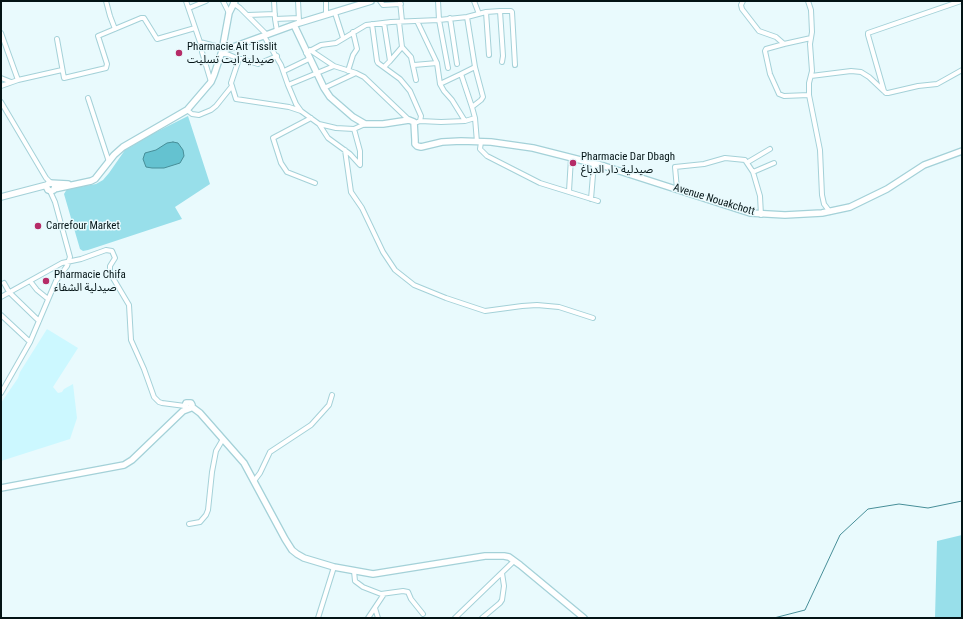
<!DOCTYPE html>
<meta charset="utf-8">
<style>
body{margin:0}
#map{position:relative;width:963px;height:619px;overflow:hidden;background:#e9fafd;font-family:"Roboto Condensed",sans-serif}
canvas{display:block}
.frame{position:absolute;inset:0;border:2px solid #031315;pointer-events:none}
</style>
<div id="map">
<canvas width="963" height="619"></canvas>
<div class="frame"></div>
</div>
<script>
const context = document.querySelector('canvas').getContext('2d');
context.lineJoin = 'round';
function paint(path, color) { context.fillStyle = color; context.fill(path, 'evenodd'); }
const poly = rows => new Path2D(rows.map(r => 'M' + r).join(''));
function trace(path, color, width, dash) { context.strokeStyle = color; context.lineWidth = width; context.lineCap = dash ? 'butt' : 'round'; context.setLineDash(dash || []); context.stroke(path); }
function drawText(font, color, halo, rows, align = 'center') {
  context.font = font + ' "Roboto Condensed","Noto Sans Arabic",sans-serif'; context.lineWidth = 3; context.setLineDash([]); context.textBaseline = 'middle'; context.strokeStyle = halo; context.fillStyle = color; for (const [text, x, y, turn = 0] of rows) {
    context.save(); context.translate(x, y); context.rotate((+turn || 0) * Math.PI / 180); context.textAlign = isNaN(turn) ? turn : align; if (halo) context.strokeText(text, 0, 0); context.fillText(text, 0, 0); context.restore();
  }
}
paint(poly([
 [47,329,78,348,53,387,58,393,62,392,64,389,73,384,77,418,70,439,1,461,1,403,18,378,20,372]
]), '#ccf8ff');
paint(poly([
 [188,116,210,184,175,207,182,219,88,250,83,251,80,249,64,194,67,189,96,184,103,180,109,173,125,150,154,133],
 [962,535,962,618,935,618,937,541]
]), '#98dfea');
const water = poly([
 [173,142,178,143,183,150,184,156,180,163,164,168,152,168,146,167,143,159,145,153,156,150,167,143,173,142]
]);
paint(water, '#64c2d0');
trace(water, '#478e98', 1);
trace(poly([
 [774,618,805,610,840,535,868,509,899,504,928,508,962,501]
]), '#478e98', 1);
const street = poly([
 [106,1,110,16,115,29],
 [186,1,200,42,223,48],
 [223,1,229,13],
 [274,1,275,19,277,31],
 [298,1,299,21],
 [326,1,326,15],
 [380,1,383,5,401,4],
 [400,1,402,21],
 [438,1,439,20,448,68],
 [474,1,479,14],
 [743,1,741,5,742,9,759,31,776,37,784,44],
 [808,1,811,10,812,32,810,44,812,71,809,83,809,95,820,150,822,195,824,204,830,212],
 [233,3,240,8,267,35],
 [189,8,206,1],
 [500,11,511,11,512,12,515,65],
 [486,12,500,11,503,56,502,62],
 [335,13,343,38],
 [248,15,275,14],
 [467,17,475,67,483,97,481,100,472,107],
 [450,18,457,64],
 [275,19,299,18],
 [417,21,437,63,440,84,444,91,452,100,465,121,441,122,420,121],
 [399,22,402,47,411,57,416,80],
 [384,23,390,61,384,67],
 [372,24,377,61,378,63,400,79,410,91,421,116,420,121,415,123],
 [1,33,18,80],
 [264,36,281,65,288,85,296,104,301,111,319,124,336,128,354,129,365,124],
 [57,39,64,78,106,68,107,64,98,36,141,18,144,18,157,39,195,28],
 [310,50,334,66,356,73,364,77,409,120],
 [202,52,211,82],
 [306,53,321,45,336,43,366,25,391,22,439,20,467,17,486,12,489,55],
 [221,54,227,54,239,59,242,59,258,64,277,56],
 [239,59,231,83,236,99,289,107,301,111],
 [390,61,402,47],
 [414,65,437,63],
 [284,71,309,59],
 [348,71,353,55,357,49,353,32],
 [461,74,475,67],
 [811,76,851,71,861,72,869,77,886,93,888,93,918,86,937,84,962,70],
 [1,78,11,82],
 [440,84,461,74,472,107,475,118,477,142],
 [288,85,334,66],
 [1,86,18,80,62,70],
 [324,88,356,73],
 [884,91,868,35,868,33,961,1],
 [809,95,784,96,779,94,770,74,765,51,766,49,784,44,811,38],
 [88,98,109,162],
 [1,102,46,178,51,183],
 [187,110,192,114,199,115,211,110,216,106,232,86],
 [311,118,273,138,281,163,287,172,315,183],
 [465,121,475,118],
 [319,124,328,138,350,154,360,165,360,151,354,129],
 [481,142,480,149,487,156,540,183,598,201],
 [345,150,351,192,362,208,383,252,395,270,414,285,446,298,485,311,522,306,537,305,559,307,593,318],
 [748,162,770,149],
 [753,172,774,163],
 [677,189,675,167,704,164,725,158,745,160,753,172,760,196,761,215],
 [569,191,571,158],
 [591,199,594,163],
 [30,281,37,290,48,299],
 [4,283,9,292,39,321],
 [1,297,62,263,81,259,106,250,112,251,115,258,110,266,110,273,129,305,131,340,144,369,154,397,159,402,162,403,185,406],
 [1,315,30,342],
 [1,393,30,342,50,295,56,281,67,266,70,257,55,202,50,191],
 [254,481,260,473,270,452,311,425,329,405,332,395],
 [189,524,200,522,206,515,208,510,212,472,216,451,223,439],
 [354,571,355,581,363,587,381,594,403,591,408,592,411,599,423,614],
 [375,608,378,618],
 [318,618,334,567],
 [368,618,384,594],
 [455,618,514,561],
 [482,618,500,603,502,600,504,586,502,573]
]);
const secondary = poly([
 [294,25,324,88,330,97,353,117,365,124,383,124,409,120,414,122,415,140,415,144,417,146,421,147,442,142,461,141,491,142,533,148,604,166,750,213,785,215,822,213,850,207,887,189,924,165,962,151],
 [222,51,299,23,371,1],
 [54,184,55,187,54,190,51,191,48,190,46,186,49,183,68,184],
 [54,189,91,181,95,179,114,155,123,147,187,110,211,82,214,75,222,51,229,13,235,1],
 [1,197,47,185],
 [192,407,200,413,244,463,285,539,292,550,297,554,304,558,334,567,373,574,485,556,504,556,509,557,520,565,584,618],
 [1,488,124,465,132,460,183,411,191,408,192,405,191,403,186,403,185,406,187,409]
]);
trace(street, '#a4d1d8', 6);
trace(secondary, '#a4d1d8', 8);
trace(street, '#fff', 4);
trace(secondary, '#fff', 5.5);
for (const [x, y, r, color] of [
 [179,53,4,"#b52b67"],
 [573,163,4,"#b52b67"],
 [38,226,4,"#b52b67"],
 [46,281,4,"#b52b67"]
]) { const dot = new Path2D(); dot.arc(x, y, r, 0, 2 * Math.PI); context.fillStyle = color; context.fill(dot); trace(dot, '#e9fafd', 1.5); }
drawText('11px', '#031315', '#e9fafd', [
 ["Pharmacie Ait Tisslit",187,47],
 ["صيدلية أيت تسليت",187,60],
 ["Pharmacie Dar Dbagh",581,157],
 ["صيدلية دار الدباغ",581,170],
 ["Carrefour Market",46,226],
 ["Pharmacie Chifa",54,275],
 ["صيدلية الشفاء",54,288]
], 'left');
drawText('11px', '#031315', '#e9fafd', [
 ["Avenue Nouakchott",714,200,17]
]);
</script>
